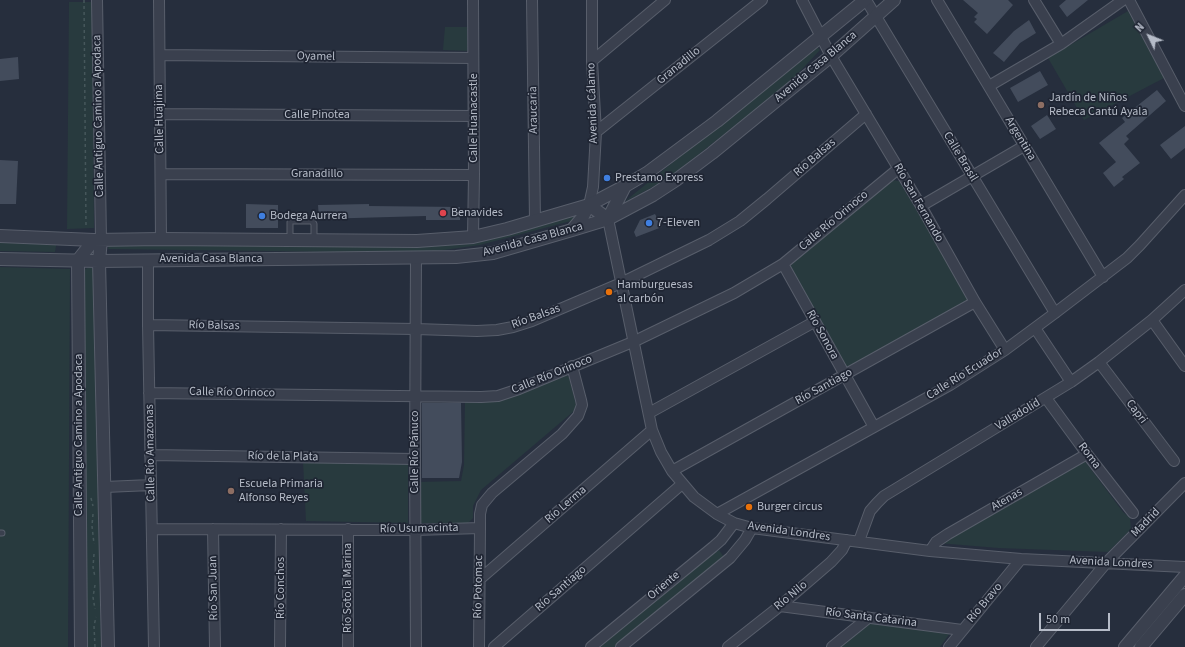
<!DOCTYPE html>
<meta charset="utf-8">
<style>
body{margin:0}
#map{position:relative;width:1185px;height:647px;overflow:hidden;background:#262e3d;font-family:"Source Sans 3",sans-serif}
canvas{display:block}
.north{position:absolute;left:1129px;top:16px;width:40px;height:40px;-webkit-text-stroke:3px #1f2533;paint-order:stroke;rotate:313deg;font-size:11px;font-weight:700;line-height:16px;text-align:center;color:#b6bcc8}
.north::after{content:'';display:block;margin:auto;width:14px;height:18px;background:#b6bcc8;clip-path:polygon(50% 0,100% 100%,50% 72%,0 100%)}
.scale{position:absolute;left:1039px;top:613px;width:71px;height:18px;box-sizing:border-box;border:2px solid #b6bcc8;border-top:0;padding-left:5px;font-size:12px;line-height:14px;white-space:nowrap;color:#b6bcc8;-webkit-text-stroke:3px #1f2533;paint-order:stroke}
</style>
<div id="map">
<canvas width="1185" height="647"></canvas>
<div class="north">N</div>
<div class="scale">50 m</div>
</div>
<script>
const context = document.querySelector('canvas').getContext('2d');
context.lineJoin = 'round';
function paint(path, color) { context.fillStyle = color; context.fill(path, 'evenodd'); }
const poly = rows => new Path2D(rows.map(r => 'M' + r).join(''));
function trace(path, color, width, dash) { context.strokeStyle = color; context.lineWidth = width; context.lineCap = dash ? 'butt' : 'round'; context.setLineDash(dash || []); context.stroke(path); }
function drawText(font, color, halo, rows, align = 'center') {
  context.font = font + ' "Source Sans 3",sans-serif'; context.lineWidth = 3.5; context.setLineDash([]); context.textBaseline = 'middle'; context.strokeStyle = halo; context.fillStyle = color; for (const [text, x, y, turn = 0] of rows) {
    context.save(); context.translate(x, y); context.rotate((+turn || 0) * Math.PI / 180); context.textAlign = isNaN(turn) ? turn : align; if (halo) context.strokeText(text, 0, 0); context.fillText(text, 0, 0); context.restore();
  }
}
paint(poly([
 [69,2,92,2,94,228,67,229],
 [1128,11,1164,78,1084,120,1048,58],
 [445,27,467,27,468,51,443,50],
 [816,46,820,50,789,83,666,180,624,202],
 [892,180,899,181,968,296,967,304,850,367,845,366,790,269,792,263],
 [571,215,574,218,571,221,480,245,422,253,108,249,109,244,428,246],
 [0,240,57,241,55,252,0,251],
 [92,266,94,273,101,647,85,647,81,271],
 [0,267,70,269,68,647,0,647],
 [565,374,569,377,576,405,574,411,481,490,473,506,473,518,468,523,416,523,417,482,461,481,464,465,465,400,502,400],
 [1084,460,1123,512,1130,518,1131,529,1108,552,998,548,938,543,1005,507,1067,472],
 [303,461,408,462,408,523,306,521],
 [719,550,726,560,618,647,600,647,688,570],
 [869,622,950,633,940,647,838,647]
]), '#283a3e');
paint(poly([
 [963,0,1008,0,1013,5,987,34,974,22,977,19,974,17,978,13],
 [1066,0,1088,0,1067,17,1059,6],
 [1029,20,1036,33,1020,43,1004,62,993,53,1014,31],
 [18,57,19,79,0,81,0,59],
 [1040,71,1048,85,1018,102,1010,88],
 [1157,90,1166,101,1126,136,1129,139,1124,144,1140,163,1122,177,1124,179,1114,187,1103,173,1116,162,1099,143,1125,122,1122,118],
 [1047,115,1056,129,1040,139,1031,126],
 [1185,126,1185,148,1171,159,1160,145],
 [0,160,18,161,16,204,0,204],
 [246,204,278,205,278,228,246,228],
 [369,204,369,206,460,207,460,220,426,220,426,216,319,219,318,205],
 [655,214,662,227,636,237,634,232,640,220],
 [422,403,461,403,462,462,459,478,422,478]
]), '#434c5c');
const service = poly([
 [290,239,290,222,292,221,312,221,314,224,314,240],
 [0,533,2,533]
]);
const minor = poly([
 [97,0,101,239],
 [159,0,161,239],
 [473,0,474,175,473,237],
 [532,0,535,221],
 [802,0,831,56,921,206,975,302,1005,350],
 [866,0,1055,313],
 [937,0,1103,277],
 [1034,0,1061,44],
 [1129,0,1185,106],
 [160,55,473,58],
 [592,61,665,0],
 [989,86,1061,44,1123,0],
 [160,114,474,116],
 [596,132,762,0],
 [161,174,474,175],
 [589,205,593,187,596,132,592,61,592,0],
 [921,206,1024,146],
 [608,219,652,430,661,452,672,471,694,497,717,514,734,523,752,528,930,551,1021,559,1185,567],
 [148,260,148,325,154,647],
 [783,264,874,427],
 [1152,320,1185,366],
 [148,325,416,329,477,331,497,330,513,327,532,321,621,283,709,240,740,221,767,199,866,114],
 [1035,328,1071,382],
 [1099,362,1174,461],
 [149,393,481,397,498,396,519,389,635,341,734,293,783,264,898,169],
 [1046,398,1087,454,1133,513],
 [649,413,814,322],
 [150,455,415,459],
 [672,471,975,302],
 [105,487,151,485],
 [717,514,950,385,1005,350,1055,313,1127,258,1140,245,1185,195],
 [152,529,415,530,480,528],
 [213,529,215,647],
 [348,529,348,647],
 [859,541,870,511,877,503,884,496,1071,382,1099,362,1152,320,1185,290],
 [930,551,936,542,948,534,1087,454],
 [480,579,652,430],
 [780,606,962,630],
 [280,647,281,529],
 [416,647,415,459,416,258],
 [479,647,480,528,480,514,482,505,492,493,562,434,578,416,582,405,581,400,572,366],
 [494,647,682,484],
 [591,647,713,547,721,540,734,523],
 [621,647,730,558,745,540,752,528],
 [728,647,780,606,831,562,842,550,847,540],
 [832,647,868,618],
 [949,647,1021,559],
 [1036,647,1107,562,1185,483]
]);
const tertiary = poly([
 [608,219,625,186],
 [572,230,582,218,589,205,608,219],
 [0,236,94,240,161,239,417,241,473,237,507,229,589,205,625,186,647,173,717,121,865,0],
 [101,239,99,261,108,647],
 [0,259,99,261,456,257,493,253,572,230,608,219,653,195,676,180,712,153,831,56,894,0],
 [81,647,78,260,94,240],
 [1125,647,1185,576],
 [1141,647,1185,595]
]);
trace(service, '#585e6b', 7);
trace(minor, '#585e6b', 12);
trace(tertiary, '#585e6b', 14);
trace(poly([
 [84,0,86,226],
 [91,498,93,506],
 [93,514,92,526,94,544],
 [94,554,93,567,95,577],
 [95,585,93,597,95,609],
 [95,647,94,626,96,617]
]), '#46575b', 1.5, [3, 3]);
trace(service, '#3a404e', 5);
trace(minor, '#3a404e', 10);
trace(tertiary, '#3a404e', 12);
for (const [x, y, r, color] of [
 [1041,105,4,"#8d6e63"],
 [607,178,4,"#3f7fe0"],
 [443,213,4,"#e0444e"],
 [262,216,4,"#3f7fe0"],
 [649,223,4,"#3f7fe0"],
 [609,292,4,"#e8710a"],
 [231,491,4,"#8d6e63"],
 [749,507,4,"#e8710a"]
]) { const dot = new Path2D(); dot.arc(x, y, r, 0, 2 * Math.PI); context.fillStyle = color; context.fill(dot); trace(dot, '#1f2533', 1.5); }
drawText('12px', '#b6bcc8', '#1f2533', [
 ["Oyamel",316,57,1],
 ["Granadillo",679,66,-39],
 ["Avenida Casa Blanca",816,67,-40],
 ["Avenida Cálamo",593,103,-92],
 ["Araucaria",534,110,-91],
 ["Calle Pinotea",317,115],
 ["Calle Antiguo Camino a Apodaca",99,116,-91],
 ["Calle Huanacastle",474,118,-90],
 ["Calle Huajima",160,119,-91],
 ["Argentina",1020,139,59],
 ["Calle Brasil",960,157,59],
 ["Río Balsas",815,158,-41],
 ["Granadillo",317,174],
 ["Río San Fernando",918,203,60],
 ["Calle Río Orinoco",834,221,-40],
 ["Avenida Casa Blanca",533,240,-15],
 ["Avenida Casa Blanca",211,259],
 ["Río Balsas",536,317,-20],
 ["Río Balsas",214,326,1],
 ["Río Sonora",822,335,61],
 ["Calle Río Ecuador",965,374,-32],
 ["Calle Río Orinoco",552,375,-22],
 ["Río Santiago",824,387,-29],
 ["Calle Río Orinoco",232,393,1],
 ["Capri",1136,412,53],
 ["Valladolid",1018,415,-31],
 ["Calle Antiguo Camino a Apodaca",79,435,-90],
 ["Calle Río Pánuco",415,452,-90],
 ["Calle Río Amazonas",151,453,-91],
 ["Roma",1089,456,53],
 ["Río de la Plata",283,457,1],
 ["Atenas",1007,500,-30],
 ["Río Lerma",566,505,-41],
 ["Madrid",1146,523,-45],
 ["Río Usumacinta",419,529,-1],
 ["Avenida Londres",789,532,8],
 ["Avenida Londres",1111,563,3],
 ["Oriente",664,586,-40],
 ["Río Potomac",479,587,-89],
 ["Río San Juan",214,588,-91],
 ["Río Conchos",281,588,-90],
 ["Río Soto la Marina",348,588,-90],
 ["Río Santiago",561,589,-41],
 ["Río Nilo",791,596,-40],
 ["Río Bravo",985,603,-50],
 ["Río Santa Catarina",871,618,7]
]);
drawText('12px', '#b6bcc8', '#1f2533', [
 ["Jardín de Niños",1049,98],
 ["Rebeca Cantú Ayala",1049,112],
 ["Prestamo Express",615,178],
 ["Benavides",451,213],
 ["Bodega Aurrera",270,216],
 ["7-Eleven",657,223],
 ["Hamburguesas",617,285],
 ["al carbón",617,299],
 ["Escuela Primaria",239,484],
 ["Alfonso Reyes",239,498],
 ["Burger circus",757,507]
], 'left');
</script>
